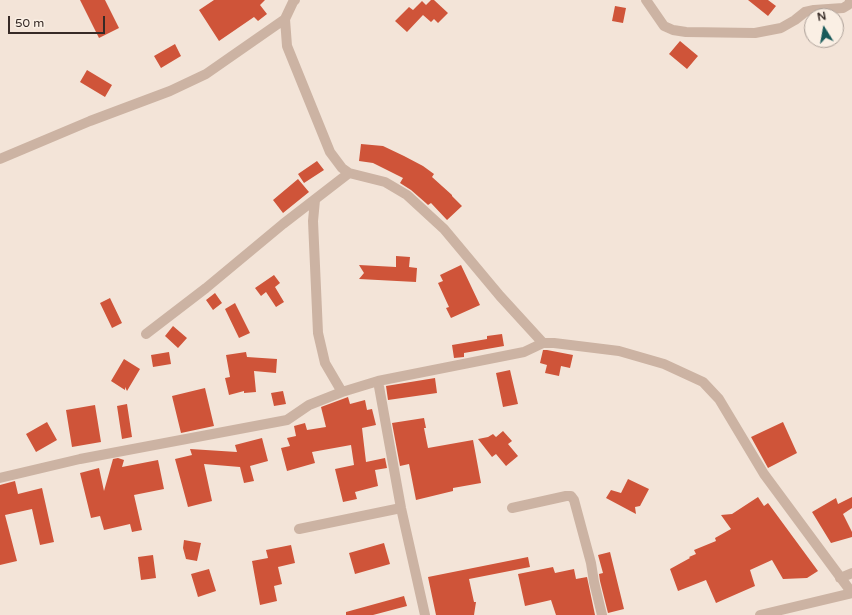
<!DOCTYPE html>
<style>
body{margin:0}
#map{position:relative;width:852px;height:615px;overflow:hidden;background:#f3e4d8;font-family:"Varela Round",sans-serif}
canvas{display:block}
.north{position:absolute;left:804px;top:8px;width:40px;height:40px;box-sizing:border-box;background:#faefe4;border:1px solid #aca098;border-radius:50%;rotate:349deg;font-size:11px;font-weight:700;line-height:16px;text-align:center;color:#362a26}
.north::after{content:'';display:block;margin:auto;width:14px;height:18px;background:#185a5a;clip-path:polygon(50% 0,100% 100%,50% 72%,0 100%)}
.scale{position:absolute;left:8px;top:16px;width:97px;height:18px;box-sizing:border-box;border:2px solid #362a26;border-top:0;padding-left:5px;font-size:12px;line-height:14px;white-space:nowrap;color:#362a26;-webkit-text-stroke:3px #faefe4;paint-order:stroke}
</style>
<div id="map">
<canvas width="852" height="615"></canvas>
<div class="north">N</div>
<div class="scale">50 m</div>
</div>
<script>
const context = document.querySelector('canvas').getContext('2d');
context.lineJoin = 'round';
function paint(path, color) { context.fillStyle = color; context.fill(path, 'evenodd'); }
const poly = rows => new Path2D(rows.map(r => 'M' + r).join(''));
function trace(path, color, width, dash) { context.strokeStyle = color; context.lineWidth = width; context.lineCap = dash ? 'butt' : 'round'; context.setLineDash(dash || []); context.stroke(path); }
paint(poly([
 [80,0,105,0,119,28,99,38],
 [214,0,265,0,260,5,267,14,258,21,254,17,219,41,199,10],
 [431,0,434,0,448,13,438,23,434,19,431,22,423,15,407,32,395,21,409,7,413,10,422,1,426,5],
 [748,0,768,0,776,6,768,16],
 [615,6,626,8,623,23,612,21],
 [680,41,698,56,687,69,669,54],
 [175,44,181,56,161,68,154,56],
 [87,70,112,85,105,97,80,82],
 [361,144,383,146,404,156,423,166,434,174,432,177,452,195,452,196,462,206,447,220,431,203,428,205,427,204,411,190,400,183,403,178,373,163,359,161],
 [317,161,324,170,304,183,298,174],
 [298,179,309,192,283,213,273,200],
 [396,256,410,257,409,267,417,268,416,282,359,279,364,273,359,265,396,267],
 [461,265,480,305,451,318,446,308,449,307,438,283,443,281,440,275],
 [274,275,280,283,275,287,284,302,276,307,266,292,261,296,255,288],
 [215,293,222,303,213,310,206,300],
 [110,298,122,323,112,328,100,303],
 [235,303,250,333,239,338,225,309],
 [173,326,187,338,178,348,165,336],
 [502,334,504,346,464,353,464,357,454,358,452,345,487,339,487,336],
 [543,350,547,350,573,355,570,368,561,366,559,376,545,373,547,365,540,363],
 [169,352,171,364,153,367,151,355],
 [246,352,247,357,277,359,276,373,254,371,256,392,244,393,244,391,229,395,225,378,230,377,226,355],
 [124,359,140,369,127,391,125,387,125,390,111,381],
 [510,370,518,404,503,407,496,373],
 [435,378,437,393,388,400,386,386],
 [205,388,214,426,181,433,172,396],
 [283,391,286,404,274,406,271,393],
 [348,397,350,404,365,400,367,410,372,409,376,425,362,428,366,462,385,458,387,468,375,470,378,486,355,492,357,499,343,502,335,469,354,465,351,445,312,452,315,463,287,471,281,448,290,446,287,438,296,436,294,426,305,423,307,430,326,427,321,407],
 [127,404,132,437,122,439,117,406],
 [95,405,101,442,72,447,66,410],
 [424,418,426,428,424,428,428,448,473,440,481,483,453,488,453,491,416,500,409,464,400,466,392,423],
 [47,422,57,440,36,452,26,434],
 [783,422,797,453,768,468,751,437],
 [503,431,512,441,508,444,518,456,506,466,496,454,492,457,478,439,488,437,493,434,496,437],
 [262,438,268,461,250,466,254,481,244,483,240,467,204,464,212,501,188,507,175,459,192,455,190,449,237,452,235,445],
 [118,458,124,460,122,467,158,460,164,489,134,495,142,530,132,532,130,524,104,530,100,516,91,518,80,473,99,468,104,491,113,459],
 [628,479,649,489,640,506,635,507,636,514,606,498,611,490,621,493],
 [15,481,18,494,42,488,54,542,40,545,32,509,5,515,17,561,0,565,0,485],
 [758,497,764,506,768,503,818,571,807,578,783,579,772,560,750,570,755,586,716,603,706,580,678,591,670,569,690,558,689,557,696,554,694,550,716,541,715,538,731,529,721,515,732,514],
 [852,497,852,508,843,514,852,532,852,537,831,543,812,512,836,498,838,504],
 [184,540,201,543,197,561,186,559,183,548],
 [384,543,390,564,355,574,349,553],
 [291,545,295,563,278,567,282,584,274,586,277,601,260,605,252,561,268,558,266,550],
 [610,552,624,609,608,613,600,581,599,574,603,573,598,555],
 [153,555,156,578,141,580,138,557],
 [528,557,530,567,469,579,474,602,476,602,474,615,436,615,428,577],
 [553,567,555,573,574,569,576,579,587,577,595,615,556,615,551,600,525,606,518,574],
 [209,569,216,591,198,597,191,574],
 [404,596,407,606,373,615,346,615,346,612]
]), '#cf5439');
trace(poly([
 [295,0,293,2,285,19,287,46,330,152,342,168,349,173,385,182,407,195,444,229,500,296,543,343,554,343,619,351,664,364,703,382,719,399,764,474,852,593],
 [646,0,664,26,673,30,686,32,755,33,781,28,795,20,805,12,814,10,843,8,848,5,851,0],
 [0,159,90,121,170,91,206,74,285,19],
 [315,200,313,221,318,333,325,363,342,392],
 [146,334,206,288,283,224,349,173],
 [378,381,401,508,425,615],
 [0,478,80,459,287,420,309,405,342,392,378,381,524,352,543,343],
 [512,508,566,496,571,496,574,500,591,563,594,582,602,615],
 [299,529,401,508],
 [840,578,852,573],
 [760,615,852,593]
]), '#ccb3a3', 10);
</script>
